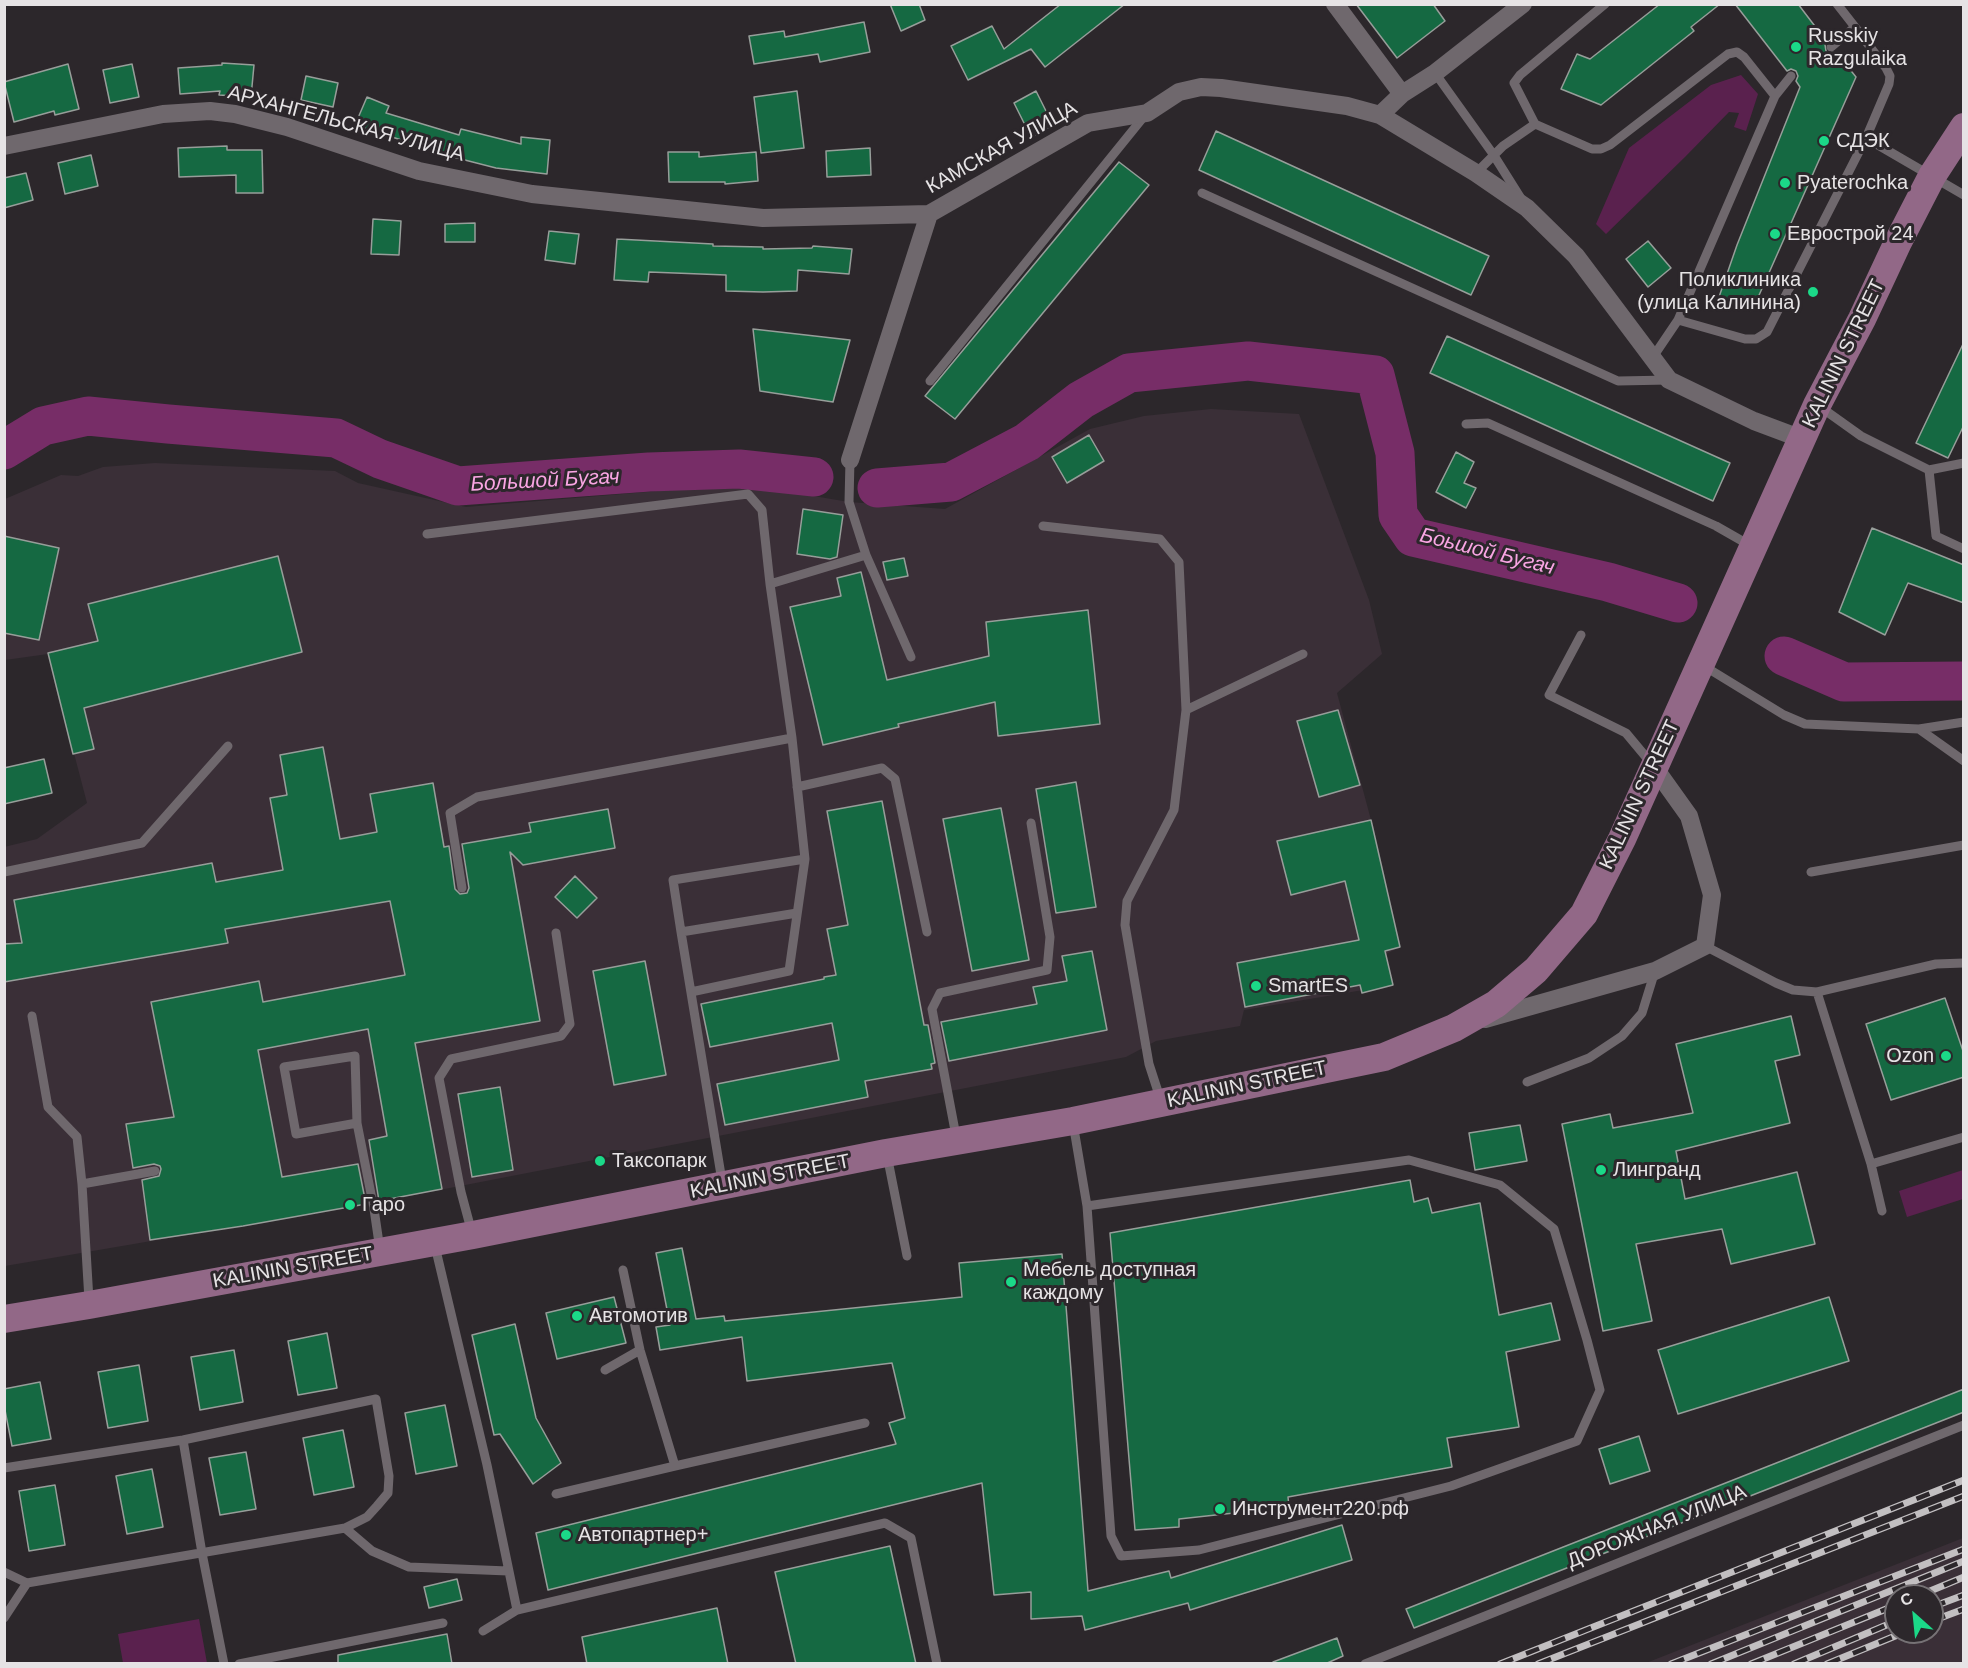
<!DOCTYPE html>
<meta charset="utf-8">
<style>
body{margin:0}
#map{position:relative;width:1968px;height:1668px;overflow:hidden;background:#2c272b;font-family:Helvetica,sans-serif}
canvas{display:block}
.frame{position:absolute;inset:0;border:6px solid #e6e3e5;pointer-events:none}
.north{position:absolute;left:1884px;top:1584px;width:60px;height:60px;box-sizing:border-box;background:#2c272b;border:2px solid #767275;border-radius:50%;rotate:333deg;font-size:16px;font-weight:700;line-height:24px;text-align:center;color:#e6e3e5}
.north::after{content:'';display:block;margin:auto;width:21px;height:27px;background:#1bd988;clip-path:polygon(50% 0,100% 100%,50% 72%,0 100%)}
</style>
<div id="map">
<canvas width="1968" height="1668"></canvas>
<div class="frame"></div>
<div class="north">С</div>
</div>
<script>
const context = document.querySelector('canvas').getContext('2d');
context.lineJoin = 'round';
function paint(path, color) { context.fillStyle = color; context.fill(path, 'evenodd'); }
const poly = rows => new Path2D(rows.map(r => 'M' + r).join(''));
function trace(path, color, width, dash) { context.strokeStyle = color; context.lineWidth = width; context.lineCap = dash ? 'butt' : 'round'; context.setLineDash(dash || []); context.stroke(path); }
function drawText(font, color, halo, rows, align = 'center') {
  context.font = font + ' Helvetica,sans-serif'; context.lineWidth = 6; context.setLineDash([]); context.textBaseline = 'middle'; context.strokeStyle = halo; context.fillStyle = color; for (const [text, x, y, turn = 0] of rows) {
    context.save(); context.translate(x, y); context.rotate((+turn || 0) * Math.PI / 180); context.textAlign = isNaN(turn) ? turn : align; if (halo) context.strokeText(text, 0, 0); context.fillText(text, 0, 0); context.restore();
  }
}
paint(poly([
 [1211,409,1299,414,1369,600,1382,654,1337,693,1371,820,1400,947,1386,954,1393,985,1244,1010,1240,1026,1156,1041,1126,1057,362,1205,5,1266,4,847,37,839,87,803,48,654,5,660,5,499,61,475,78,476,103,467,155,463,335,471,358,483,466,507,743,484,849,502,945,509,1090,429,1144,416],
 [1963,1538,1963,1663,1646,1663,1783,1609],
 [1896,1596,1932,1596,1932,1632,1896,1632]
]), '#3a2f37');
paint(poly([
 [1741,75,1758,94,1746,131,1734,127,1739,113,1729,112,1685,157,1606,234,1596,224,1629,148,1711,85],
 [1963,1170,1963,1199,1907,1217,1899,1191],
 [199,1619,207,1663,123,1663,118,1634]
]), '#5a214e');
trace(poly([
 [4,450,43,426,88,416,168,424,336,438,380,459,458,486,649,472,739,469,814,477],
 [877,488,951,482,1027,442,1081,400,1129,373,1248,361,1375,375,1395,453,1398,515,1413,537,1608,582,1678,603],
 [1784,656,1844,682,1964,681]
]), '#772d67', 39);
const building = poly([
 [890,4,919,4,925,20,901,31,890,4],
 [1061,4,1125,4,1045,67,1031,49,968,80,951,46,992,26,1004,49,1061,4],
 [1356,4,1433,4,1445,21,1397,58,1356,4],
 [1660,4,1720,4,1691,27,1694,31,1601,105,1561,89,1577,54,1590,59,1660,4],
 [1735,4,1798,4,1827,42,1825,45,1826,51,1829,53,1836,52,1856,77,1752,311,1719,297,1737,245,1800,87,1796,81,1798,76,1796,71,1791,69,1787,71,1735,4],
 [864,22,870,52,820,62,818,54,754,64,749,36,784,31,785,37,864,22],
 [222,63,254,65,251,97,219,95,220,91,180,94,178,68,222,65,222,63],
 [68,64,79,109,55,115,54,111,14,122,4,82,68,64],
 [132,64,139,97,110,103,103,70,132,64],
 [306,76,338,83,333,107,301,100,306,76],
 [797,91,804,148,761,153,754,97,797,91],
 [1036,91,1053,125,1031,137,1014,103,1036,91],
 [367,97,389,106,386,113,459,135,461,129,521,144,521,137,550,140,547,174,496,168,457,158,355,125,367,97],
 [1216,131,1489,256,1471,295,1199,170,1216,131],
 [227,146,227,150,262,150,263,193,236,193,236,175,179,177,178,148,227,146],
 [870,148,871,175,827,177,826,151,870,148],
 [668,152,699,152,699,157,756,152,758,181,725,184,725,182,669,182,668,152],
 [91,155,98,186,65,194,58,163,91,155],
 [1119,162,1149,185,955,419,925,396,1119,162],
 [26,173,33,200,4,208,4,178,26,173],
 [373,219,401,221,399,255,371,254,373,219],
 [475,223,475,242,445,242,445,224,475,223],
 [549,231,579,234,575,264,545,260,549,231],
 [617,239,713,244,713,246,763,247,763,249,812,248,813,246,852,249,849,274,798,270,797,291,763,292,726,291,726,275,649,272,648,282,614,280,617,239],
 [1648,241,1671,268,1648,287,1626,259,1648,241],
 [753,329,850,340,833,402,760,391,753,329],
 [1447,336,1730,463,1713,501,1430,373,1447,336],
 [1964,342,1964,425,1948,458,1916,443,1964,342],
 [1089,435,1104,461,1067,483,1052,457,1089,435],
 [1456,452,1474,462,1464,483,1476,488,1466,508,1436,492,1456,452],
 [803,509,843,515,837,557,830,559,797,554,803,509],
 [1872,528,1964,565,1964,603,1908,583,1885,635,1839,612,1872,528],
 [4,536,59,548,39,640,4,633,4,536],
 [278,556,302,652,84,708,94,749,73,754,48,653,98,641,88,604,278,556],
 [904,558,908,576,887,580,883,562,904,558],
 [861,572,887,680,989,656,986,622,1088,610,1100,724,998,736,995,702,898,724,899,727,823,745,790,607,841,596,837,578,861,572],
 [1338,710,1360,785,1319,797,1297,721,1338,710],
 [323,747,340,839,377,832,370,794,433,783,444,847,449,846,455,889,460,894,467,893,469,888,462,844,531,832,529,823,608,809,615,848,523,865,510,852,540,1021,415,1043,442,1189,379,1201,369,1140,387,1136,368,1029,258,1050,282,1177,358,1164,366,1204,243,1226,150,1240,142,1180,159,1176,161,1169,160,1166,154,1164,133,1168,126,1124,174,1117,151,1002,259,981,263,1002,405,975,390,901,225,929,228,943,4,982,4,944,22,943,14,900,212,863,216,882,283,870,270,798,287,795,280,755,323,747],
 [44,759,52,793,4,804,4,768,44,759],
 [1076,782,1096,907,1056,913,1036,789,1076,782],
 [882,801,924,1025,928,1025,935,1063,931,1064,932,1069,865,1081,868,1097,725,1125,717,1084,839,1060,832,1023,710,1047,701,1004,824,979,824,977,836,975,827,929,848,925,827,811,882,801],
 [1001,808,1029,960,972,971,943,819,1001,808],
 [1371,820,1400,947,1385,951,1393,985,1362,993,1360,985,1245,1007,1237,963,1359,940,1345,881,1291,895,1277,841,1371,820],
 [575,876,597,898,577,918,555,897,575,876],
 [1092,951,1107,1030,949,1061,941,1022,1037,1004,1033,987,1067,981,1062,956,1092,951],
 [645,961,666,1075,614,1085,593,971,645,961],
 [1945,998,1964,1054,1964,1077,1891,1100,1866,1024,1945,998],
 [1791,1016,1800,1055,1775,1061,1790,1123,1676,1151,1685,1199,1797,1172,1815,1244,1731,1264,1722,1229,1636,1244,1652,1321,1603,1331,1562,1124,1610,1114,1613,1128,1693,1113,1676,1044,1791,1016],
 [500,1087,513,1170,472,1177,458,1094,500,1087],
 [1520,1125,1527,1161,1475,1170,1469,1133,1520,1125],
 [1410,1180,1414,1202,1428,1198,1432,1213,1480,1203,1499,1315,1551,1303,1560,1340,1506,1352,1519,1427,1447,1438,1452,1467,1288,1497,1289,1507,1179,1519,1179,1527,1135,1530,1110,1233,1410,1180],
 [682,1248,696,1319,724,1316,725,1321,962,1297,959,1263,1062,1254,1088,1591,1169,1571,1171,1578,1342,1525,1352,1560,1190,1610,1188,1603,1085,1630,1082,1616,1031,1619,1031,1592,994,1595,982,1483,548,1590,536,1533,896,1444,889,1423,905,1418,892,1363,747,1381,742,1337,660,1350,656,1327,670,1325,656,1253,682,1248],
 [614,1297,626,1343,557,1359,546,1313,614,1297],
 [1829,1297,1849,1361,1678,1414,1658,1350,1829,1297],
 [515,1324,536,1418,561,1463,533,1484,500,1434,494,1435,472,1335,515,1324],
 [327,1333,337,1388,298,1395,288,1341,327,1333],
 [234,1350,243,1402,200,1410,191,1357,234,1350],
 [139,1365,148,1421,108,1428,98,1372,139,1365],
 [40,1382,51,1439,12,1446,4,1405,4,1389,40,1382],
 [1964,1389,1964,1412,1414,1628,1406,1609,1964,1389],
 [445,1405,457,1466,416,1474,405,1413,445,1405],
 [343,1430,354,1487,314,1495,303,1438,343,1430],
 [1639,1436,1650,1471,1610,1484,1599,1449,1639,1436],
 [246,1452,256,1509,220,1515,209,1458,246,1452],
 [152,1469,163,1527,127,1534,116,1476,152,1469],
 [55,1485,65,1545,29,1551,19,1491,55,1485],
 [890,1546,916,1664,796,1664,775,1572,890,1546],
 [457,1579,462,1600,429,1608,424,1587,457,1579],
 [717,1608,728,1664,587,1664,582,1637,717,1608],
 [447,1634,452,1664,338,1664,338,1655,447,1634],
 [1337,1638,1343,1656,1325,1664,1273,1664,1273,1662,1337,1638]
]);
paint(building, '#156942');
trace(building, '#979e9a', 1.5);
trace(poly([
 [1831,47,1855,27,1837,4],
 [1435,73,1493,154,1520,197],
 [1775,96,1678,320,1745,339,1756,339,1767,332,1866,138,1889,84,1890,76,1886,68,1855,27],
 [1535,124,1592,149,1601,149,1610,145,1728,54,1737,52,1744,57,1775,96,1791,76],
 [1866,138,1964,195],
 [1476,173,1503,146,1535,124,1514,83,1520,75,1605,4],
 [1202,193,1618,381,1669,380],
 [1653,357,1678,320],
 [930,381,1146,114],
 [1819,406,1861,436,1929,470,1964,463],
 [1466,424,1488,423,1716,526,1751,546],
 [1929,470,1936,536,1964,549],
 [1043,526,1160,539,1179,562,1186,710,1174,810,1127,901,1125,925,1149,1064,1161,1101],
 [427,534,748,494,762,510,770,584,792,738,805,859,789,971,691,992],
 [866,555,911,657],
 [770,584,866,555,849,502,850,460],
 [1581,635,1549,695,1626,733,1651,763],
 [1704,666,1784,715,1805,724,1919,729,1964,722],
 [1186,710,1303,654],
 [1919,729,1964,761],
 [797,787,882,768,895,779,927,932],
 [4,872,142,843,228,746],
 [1811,872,1964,845],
 [462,888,450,813,477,797,792,738],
 [681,932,673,880,805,859],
 [1705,946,1776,983,1793,990,1817,992,1871,1164,1964,1137],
 [1817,992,1936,964,1964,963],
 [32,1016,48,1107,77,1137,82,1184,89,1300],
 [1527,1082,1589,1058,1622,1036,1642,1013,1655,971],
 [357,1123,296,1134,284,1067,355,1056,357,1123,374,1209,380,1250],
 [1073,1123,1087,1206,1111,1536,1121,1556,1199,1550,1451,1486,1577,1441,1600,1390,1587,1340,1554,1229,1500,1185,1409,1160,1087,1206],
 [956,1136,932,1009,940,993,1047,970,1050,937,1031,823],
 [887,1155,907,1256],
 [1871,1164,1882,1211],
 [722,1181,681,932,797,913],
 [82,1184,155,1171],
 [472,1233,461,1192,439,1078,451,1059,561,1036,570,1024,556,933],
 [435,1246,487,1465,517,1610,885,1523,911,1538,937,1664],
 [623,1270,640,1350,675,1466,865,1423],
 [605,1370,640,1350],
 [183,1440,202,1553,224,1664],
 [4,1468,183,1440,376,1399,389,1476,388,1493,377,1506,367,1517,345,1528,27,1583,4,1572],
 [556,1494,675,1466],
 [345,1528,372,1551,409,1567,508,1571],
 [4,1618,27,1583],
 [483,1631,517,1610],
 [239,1664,443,1623],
 [1365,1664,1964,1425]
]), '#6f686d', 9);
trace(poly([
 [1335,4,1402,94],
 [1380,115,1402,94,1435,73,1523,4],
 [4,146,163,114,210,111,235,114,287,127,419,171,532,194,763,218,929,214],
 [850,460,929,214,1088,123,1147,113,1179,92,1201,87,1221,88,1347,106,1380,115,1476,173,1527,208,1576,256,1669,380,1754,421,1802,439],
 [1485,1019,1655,971,1705,946,1712,895,1689,816,1654,767]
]), '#6f686d', 18);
trace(poly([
 [4,1319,89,1305,473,1235,886,1153,1073,1121,1384,1057,1454,1028,1496,1004,1536,970,1584,914,1622,839,1817,405,1862,319,1898,242,1932,176,1964,127]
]), '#926887', 28);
const rail = poly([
 [1918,1596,1964,1577],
 [1932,1607,1964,1595],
 [1932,1621,1964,1609],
 [1500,1664,1964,1480],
 [1538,1664,1964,1496],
 [1671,1664,1964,1549],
 [1711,1664,1964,1561],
 [1751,1664,1896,1605],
 [1794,1664,1896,1621],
 [1827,1664,1905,1632]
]);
trace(rail, '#c2bfc1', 7);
trace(rail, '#2c272b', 4.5, [14]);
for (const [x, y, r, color] of [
 [1796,47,6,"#1bd988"],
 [1824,141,6,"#1bd988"],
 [1785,183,6,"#1bd988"],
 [1775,234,6,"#1bd988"],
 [1813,292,6,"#1bd988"],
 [1256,986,6,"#1bd988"],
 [1946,1056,6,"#1bd988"],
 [600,1161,6,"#1bd988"],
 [1601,1170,6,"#1bd988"],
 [350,1205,6,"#1bd988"],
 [1011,1282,6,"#1bd988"],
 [577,1316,6,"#1bd988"],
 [1220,1509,6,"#1bd988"],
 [566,1535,6,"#1bd988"]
]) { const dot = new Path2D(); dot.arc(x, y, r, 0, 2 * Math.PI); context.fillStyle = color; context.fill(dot); trace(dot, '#2c272b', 2); }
drawText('20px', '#e6e3e5', '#2c272b', [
 ["Russkiy",1808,36],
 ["Razgulaika",1808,59],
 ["СДЭК",1836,141],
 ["Pyaterochka",1797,183],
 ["Еврострой 24",1787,234],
 ["Поликлиника",1801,280,"right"],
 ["(улица Калинина)",1801,303,"right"],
 ["SmartES",1268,986],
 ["Ozon",1934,1056,"right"],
 ["Таксопарк",612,1161],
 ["Лингранд",1613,1170],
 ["Гаро",362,1205],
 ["Мебель доступная",1023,1270],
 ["каждому",1023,1293],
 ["Автомотив",589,1316],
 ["Инструмент220.рф",1232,1509],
 ["Автопартнер+",578,1535]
], 'left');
drawText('20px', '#e6e3e5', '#2c272b', [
 ["АРХАНГЕЛЬСКАЯ УЛИЦА",346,124,15],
 ["КАМСКАЯ УЛИЦА",1002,148,-29],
 ["KALININ STREET",1844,354,-64],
 ["KALININ STREET",1640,795,-65],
 ["KALININ STREET",1247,1085,-12],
 ["KALININ STREET",770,1177,-11],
 ["KALININ STREET",293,1268,-10],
 ["ДОРОЖНАЯ УЛИЦА",1657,1527,-22]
]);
drawText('italic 21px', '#f9a5e3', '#2c272b', [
 ["Большой Бугач",545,481,-3],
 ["Боьшой Бугач",1487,552,14]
]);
</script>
